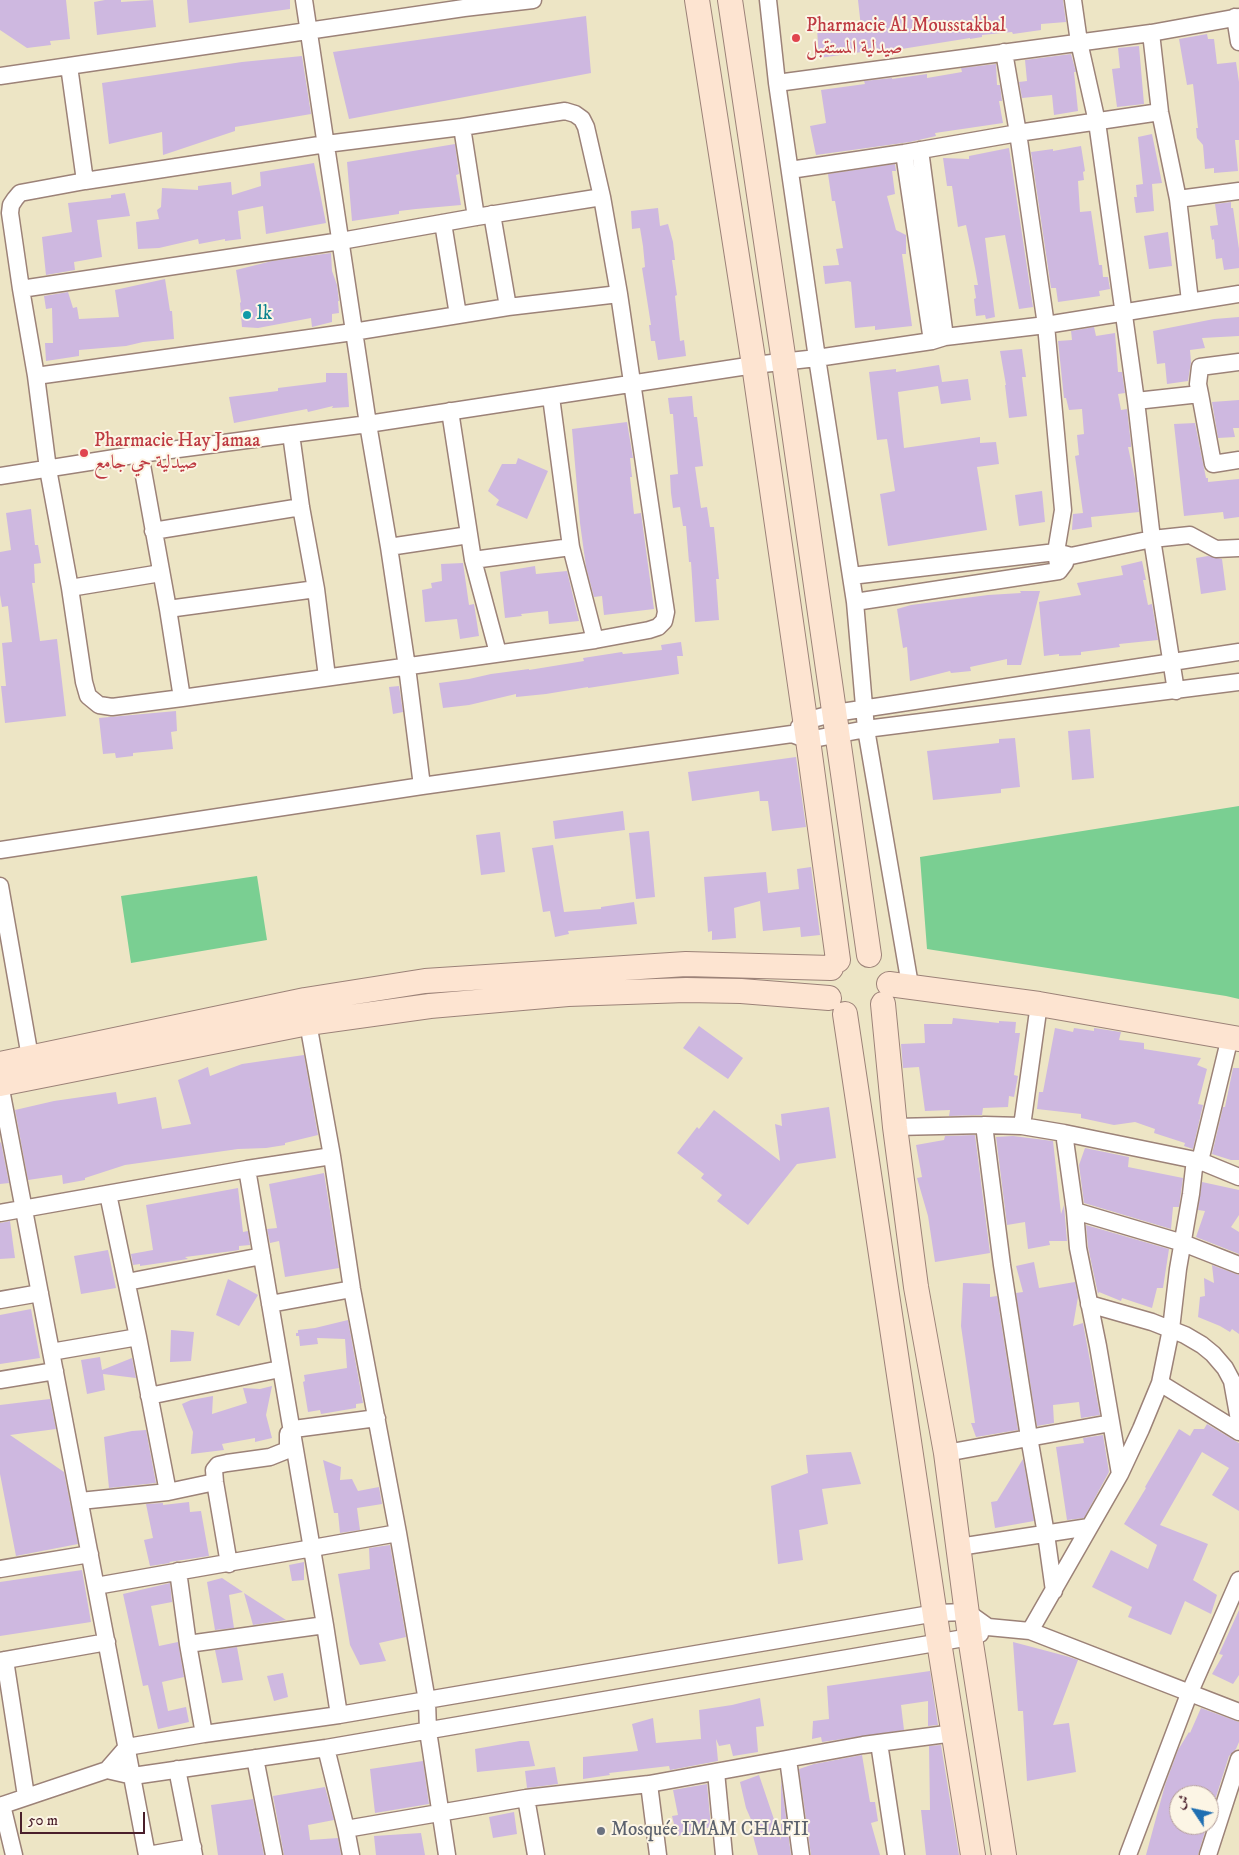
<!DOCTYPE html>
<meta charset="utf-8">
<style>
body{margin:0}
#map{position:relative;width:1239px;height:1855px;overflow:hidden;background:#ede5c5;font-family:"IM FELL DW Pica",Amiri,serif}
canvas{display:block}
.north{position:absolute;left:1169px;top:1785px;width:50px;height:50px;box-sizing:border-box;background:#fcf5e5;border:1px solid #b59f9b;border-radius:50%;rotate:304deg;font-size:14px;font-weight:700;line-height:20px;text-align:center;color:#4a1f2b}
.north::after{content:'';display:block;margin:auto;width:18px;height:22px;background:#1f6fb2;clip-path:polygon(50% 0,100% 100%,50% 72%,0 100%)}
.scale{position:absolute;left:20px;top:1812px;width:125px;height:22px;box-sizing:border-box;border:2px solid #4a1f2b;border-top:0;padding-left:6px;font-size:15px;line-height:18px;white-space:nowrap;color:#4a1f2b;-webkit-text-stroke:4px #fcf5e5;paint-order:stroke}
</style>
<div id="map">
<canvas width="1239" height="1855"></canvas>
<div class="north">ش</div>
<div class="scale">50 m</div>
</div>
<script>
const context = document.querySelector('canvas').getContext('2d');
context.lineJoin = 'round';
function paint(path, color) { context.fillStyle = color; context.fill(path, 'evenodd'); }
const poly = rows => new Path2D(rows.map(r => 'M' + r).join(''));
function trace(path, color, width, dash) { context.strokeStyle = color; context.lineWidth = width; context.lineCap = dash ? 'butt' : 'round'; context.setLineDash(dash || []); context.stroke(path); }
function drawText(font, color, halo, rows, align = 'center') {
  context.font = font + ' "IM FELL DW Pica",Amiri,serif'; context.lineWidth = 4; context.setLineDash([]); context.textBaseline = 'middle'; context.strokeStyle = halo; context.fillStyle = color; for (const [text, x, y, turn = 0] of rows) {
    context.save(); context.translate(x, y); context.rotate((+turn || 0) * Math.PI / 180); context.textAlign = isNaN(turn) ? turn : align; if (halo) context.strokeText(text, 0, 0); context.fillText(text, 0, 0); context.restore();
  }
}
paint(poly([
 [1239,806,1239,999,1226,996,927,949,920,857],
 [257,876,267,940,131,963,121,896]
]), '#7acf92');
paint(poly([
 [0,0,66,0,70,39,50,41,51,45,27,48,0,30],
 [105,0,121,0,121,2,153,0,156,27,97,35,94,2],
 [187,0,290,0,290,9,189,23],
 [858,0,1063,0,1066,22,1041,24,1041,30,1013,34,1012,32,982,35,982,37,970,39,970,38,883,52,883,49,819,58,817,29,861,27],
 [586,16,591,73,349,119,333,52],
 [1207,34,1208,39,1214,39,1217,64,1236,62,1239,82,1239,140,1235,140,1238,171,1214,173,1214,168,1205,169,1203,145,1197,138,1196,128,1198,128,1193,84,1187,85,1179,39],
 [1139,46,1144,104,1117,107,1112,69,1120,68,1118,48],
 [1071,54,1076,72,1074,72,1078,111,1054,115,1052,95,1022,98,1019,82,1027,81,1025,60],
 [302,56,311,114,235,127,235,131,163,155,162,132,109,144,102,83,242,62],
 [996,64,997,85,1000,85,1002,101,999,101,1003,123,935,133,936,136,910,142,816,155,810,126,826,123,821,90,865,84,864,81,892,78,892,79,927,74,927,78,962,72,961,68],
 [1152,134,1162,183,1152,184,1154,211,1136,213,1134,197,1137,197,1136,185,1143,184,1138,137],
 [455,144,459,174,456,175,461,205,416,209,399,211,399,214,352,221,347,162],
 [1081,146,1085,171,1083,172,1084,180,1078,181,1080,212,1091,211,1099,265,1102,265,1103,277,1108,277,1110,289,1099,291,1100,296,1058,302,1056,288,1051,288,1031,152,1053,149,1053,151],
 [1009,148,1033,307,1019,309,1005,235,985,238,995,317,986,319,985,315,976,316,974,299,976,298,974,285,978,285,975,268,966,225,958,227,952,186,947,186,943,158,969,159,969,156],
 [314,163,326,223,266,234,263,206,238,211,241,239,225,241,225,239,199,244,198,239,159,248,138,249,136,222,159,219,157,210,161,207,162,188,198,190,198,186,231,182,232,195,261,186,260,172],
 [895,164,896,171,892,171,895,194,887,196,896,230,906,235,906,254,902,254,912,326,875,330,875,326,855,328,851,282,848,281,825,284,823,266,839,265,836,249,843,248,835,201,832,201,828,174],
 [125,193,130,216,97,220,102,257,74,262,75,270,46,275,42,237,72,232,68,203,111,198,111,195],
 [1231,202,1231,208,1233,208,1239,249,1239,268,1224,270,1222,258,1216,259,1214,239,1212,240,1210,226,1218,225,1215,204],
 [658,208,660,226,668,224,673,242,675,260,672,260,677,295,675,296,680,341,684,340,686,356,658,360,655,341,651,341,649,325,651,325,642,268,645,267,643,246,640,228,632,229,631,211],
 [1168,232,1172,266,1149,269,1144,236],
 [331,253,332,271,337,285,339,301,338,301,339,313,332,314,332,322,312,327,311,318,258,328,242,327,240,303,241,302,236,270,272,261],
 [165,279,170,311,172,311,174,339,143,342,126,346,79,350,79,356,46,361,45,343,53,343,52,308,46,309,44,296,68,292,73,308,77,307,79,319,119,317,115,290],
 [1239,317,1239,336,1202,338,1205,348,1190,350,1191,362,1188,381,1167,384,1165,363,1157,364,1153,331,1214,319],
 [1094,327,1096,336,1115,333,1118,372,1122,372,1125,393,1118,394,1121,410,1127,409,1131,444,1131,447,1128,447,1135,479,1139,512,1091,517,1092,527,1072,530,1073,514,1083,513,1075,456,1079,455,1077,435,1084,434,1082,409,1069,410,1066,398,1064,398,1058,341,1072,340,1071,331],
 [1022,349,1026,377,1022,377,1027,416,1009,418,1005,385,1006,385,1000,351],
 [939,365,942,382,968,379,971,400,941,404,938,386,898,392,904,448,980,437,980,443,996,442,999,464,977,467,987,530,888,546,880,494,895,491,887,439,877,440,869,372,896,369,896,372],
 [326,373,347,373,349,407,332,408,333,406,308,412,307,409,234,423,229,397,278,391,278,388,326,382],
 [692,396,694,417,697,417,703,466,695,467,701,508,707,507,710,527,714,527,719,579,716,579,719,620,695,622,691,562,689,562,686,526,683,526,680,507,673,508,671,493,670,475,678,474,673,414,670,414,668,398],
 [1239,400,1239,428,1233,428,1235,437,1218,438,1212,402],
 [627,422,633,458,630,458,632,477,630,477,634,514,641,513,654,609,604,615,602,596,594,597,586,567,580,523,572,429],
 [1195,423,1206,478,1208,478,1208,482,1239,479,1239,517,1224,519,1223,512,1184,516,1174,424],
 [518,458,548,471,527,519,496,505,499,500,488,491,502,464,516,464],
 [1042,491,1045,522,1019,526,1015,495],
 [31,509,35,545,38,545,41,563,34,564,35,583,32,583,40,641,57,639,66,716,5,723,1,686,6,686,2,643,12,642,8,606,2,607,0,595,0,552,11,550,6,513],
 [1208,556,1222,559,1226,590,1201,594,1196,558],
 [1142,561,1146,580,1143,580,1148,605,1152,604,1158,640,1119,644,1120,647,1081,652,1081,655,1059,656,1059,654,1044,656,1039,602,1081,595,1077,583,1123,575,1121,566],
 [463,563,469,605,474,604,479,636,460,639,457,619,425,622,422,590,432,588,431,583,442,581,441,564],
 [535,566,536,574,567,571,579,621,549,624,548,611,521,614,522,616,505,618,500,572],
 [1020,591,1040,591,1021,665,1007,665,1007,659,970,667,971,671,951,673,950,671,910,681,907,647,903,648,897,609,911,605,988,595,1021,593],
 [681,642,683,656,677,656,679,674,588,688,588,687,546,694,516,697,516,694,469,705,443,708,439,683,469,679,491,674,529,669,529,670,584,661,583,658,622,652,623,654,662,650,661,645],
 [399,686,403,712,393,714,389,687],
 [176,711,177,731,171,732,173,749,133,753,133,756,116,758,115,753,103,754,99,718],
 [1090,729,1094,778,1072,780,1068,731],
 [1015,738,1020,787,1001,789,1001,793,933,800,927,751,999,743,999,739],
 [796,757,806,827,772,831,768,801,760,801,759,791,692,801,688,772],
 [623,811,625,830,555,839,553,821],
 [649,831,655,897,636,899,629,833],
 [500,832,505,872,481,875,476,835],
 [553,845,564,912,601,909,601,907,634,902,637,924,568,931,569,934,555,937,550,911,543,912,532,848],
 [811,867,820,935,801,937,800,927,763,931,760,901,734,908,736,938,712,940,712,931,708,932,704,877,766,872,768,893,799,889,797,869],
 [953,1018,999,1023,999,1021,1016,1022,1015,1033,1020,1033,1014,1075,1018,1076,1014,1097,1009,1096,1008,1107,983,1108,982,1115,949,1116,950,1110,925,1111,919,1067,903,1068,901,1044,925,1043,924,1024,952,1024],
 [699,1026,743,1058,728,1079,683,1048],
 [1055,1028,1073,1032,1074,1028,1094,1031,1094,1028,1121,1032,1119,1040,1144,1043,1144,1049,1201,1058,1197,1065,1207,1069,1198,1104,1203,1105,1193,1149,1184,1146,1185,1143,1154,1133,1155,1129,1135,1122,1114,1125,1081,1118,1081,1114,1037,1109,1039,1092,1043,1092],
 [304,1055,318,1135,285,1143,285,1145,266,1148,238,1149,125,1165,85,1178,85,1180,63,1184,62,1175,28,1180,15,1110,54,1101,116,1092,118,1104,156,1097,162,1129,191,1124,178,1080,208,1067,210,1076,242,1064],
 [1233,1068,1239,1068,1239,1160,1231,1160,1212,1154,1223,1107,1225,1107],
 [829,1107,836,1158,797,1164,748,1225,717,1201,722,1195,701,1178,704,1174,677,1153,697,1127,699,1129,714,1110,780,1161,775,1124,782,1126,781,1114],
 [975,1135,990,1253,935,1262,928,1216,917,1178,922,1177,916,1145,944,1140,945,1136],
 [1013,1136,1053,1141,1061,1214,1064,1205,1067,1241,1049,1241,1050,1245,1028,1249,1025,1222,1007,1225,996,1137],
 [1,1142,9,1183,0,1184,0,1143],
 [1085,1148,1129,1157,1128,1167,1183,1178,1179,1207,1173,1207,1171,1229,1084,1203,1079,1165],
 [324,1173,339,1268,285,1277,279,1241,270,1243,267,1229,277,1228,269,1184],
 [1202,1182,1239,1190,1239,1215,1231,1227,1239,1232,1239,1254,1196,1237,1205,1211,1198,1210],
 [238,1188,243,1232,248,1231,250,1245,239,1246,239,1250,233,1251,185,1257,188,1259,140,1266,140,1264,133,1265,131,1254,153,1250,146,1205],
 [10,1221,15,1258,0,1259,0,1223],
 [1086,1225,1169,1249,1163,1288,1157,1288,1152,1308,1122,1298,1121,1301,1099,1292,1098,1294,1088,1247],
 [108,1250,116,1288,81,1294,74,1256],
 [1034,1262,1039,1288,1075,1282,1078,1297,1073,1326,1083,1323,1100,1415,1081,1418,1079,1402,1053,1405,1054,1423,1037,1426,1016,1293,1023,1292,1016,1266],
 [1212,1265,1239,1275,1239,1334,1232,1329,1230,1332,1220,1326,1198,1317,1200,1297,1205,1296,1204,1278,1214,1283],
 [228,1279,258,1295,239,1326,216,1315],
 [963,1283,990,1284,990,1297,997,1296,1018,1430,976,1437,971,1423,975,1423,961,1326],
 [31,1309,40,1358,0,1364,0,1315],
 [348,1320,363,1403,356,1404,356,1408,321,1414,320,1410,308,1412,303,1382,305,1381,304,1375,347,1368,345,1339,317,1338,318,1344,300,1346,299,1336,296,1336,296,1333,298,1333,298,1330,315,1328],
 [171,1330,194,1332,191,1361,170,1362],
 [100,1357,102,1370,132,1358,136,1378,103,1374,105,1390,87,1394,81,1360],
 [272,1386,266,1415,272,1438,255,1442,255,1438,222,1444,224,1450,191,1454,193,1432,182,1404,191,1400,213,1396,212,1414,247,1403,243,1388,260,1389],
 [50,1399,56,1429,10,1435,64,1472,78,1544,16,1556,0,1474,0,1405],
 [1207,1424,1239,1443,1239,1511,1212,1495,1229,1468,1202,1452,1160,1525,1208,1544,1193,1580,1217,1595,1211,1614,1185,1601,1171,1635,1128,1617,1132,1607,1092,1587,1111,1550,1148,1569,1157,1545,1124,1524,1146,1488,1145,1487,1179,1429,1190,1436,1194,1429,1204,1429],
 [146,1430,156,1483,109,1488,104,1437,132,1431],
 [1103,1435,1109,1472,1084,1518,1067,1520,1056,1447,1084,1443,1083,1438],
 [851,1452,861,1484,822,1489,828,1524,799,1530,803,1560,778,1564,771,1486,808,1473,806,1455],
 [1023,1459,1034,1521,995,1528,991,1502,997,1501],
 [323,1460,341,1467,340,1480,352,1479,358,1491,379,1487,382,1504,357,1508,360,1530,340,1533,338,1513,334,1513],
 [189,1502,190,1512,201,1511,209,1556,169,1562,170,1563,150,1566,144,1540,153,1538,146,1504,163,1503,163,1505],
 [390,1545,406,1637,379,1643,386,1661,360,1665,350,1645,338,1574,370,1569,369,1548],
 [304,1562,304,1580,292,1581,289,1565],
 [82,1570,91,1622,0,1636,0,1582],
 [222,1578,243,1592,229,1595,234,1628,215,1630,207,1582],
 [170,1583,172,1602,151,1606,159,1646,178,1642,184,1677,162,1682,168,1711,186,1707,189,1722,158,1729,148,1685,143,1686,123,1594],
 [244,1593,286,1620,253,1625],
 [1239,1610,1239,1675,1233,1684,1212,1674,1223,1655,1219,1654],
 [1013,1642,1066,1656,1078,1660,1053,1725,1069,1723,1076,1772,1027,1781,1023,1711,1018,1711],
 [237,1647,243,1680,222,1683,215,1650],
 [930,1671,938,1725,928,1726,928,1701,901,1705,904,1730,822,1742,821,1737,812,1739,813,1721,829,1719,827,1686],
 [283,1673,288,1697,274,1701,267,1676],
 [760,1698,764,1726,756,1727,758,1752,733,1756,730,1744,719,1746,716,1739,718,1761,670,1770,669,1766,609,1773,610,1775,583,1779,583,1757,638,1751,632,1724,653,1718,656,1743,701,1739,699,1710,732,1705],
 [1201,1708,1239,1722,1239,1742,1236,1749,1229,1756,1209,1819,1209,1795,1179,1795,1179,1825,1207,1825,1198,1855,1146,1855,1165,1785,1178,1750,1189,1732,1190,1733],
 [520,1741,529,1741,535,1766,477,1772,475,1749],
 [941,1745,959,1855,926,1855,921,1810,930,1810,929,1746],
 [862,1755,870,1802,875,1802,878,1821,871,1823,880,1855,811,1855,799,1769,814,1764],
 [423,1761,429,1804,375,1813,370,1769],
 [555,1767,558,1784,527,1788,525,1771],
 [759,1775,781,1840,781,1779,791,1855,758,1855,752,1832,756,1831,746,1808,740,1782],
 [707,1784,711,1827,677,1836,672,1816,678,1815,673,1790],
 [325,1787,334,1820,308,1825,310,1840,338,1838,341,1855,284,1855,273,1796],
 [253,1799,264,1855,218,1855,211,1805],
 [514,1812,517,1834,493,1838,489,1817],
 [421,1833,425,1855,376,1855,374,1836]
]), '#ceb8e0');
const street = poly([
 [304,0,368,424,389,547,407,667,422,786],
 [768,0,777,83,817,358,855,602,866,729,910,985],
 [1073,0,1079,42,1097,122,1136,401,1152,539,1176,691],
 [1235,17,1239,42],
 [1151,33,1160,112,1178,199,1190,301],
 [1004,52,1018,133,1046,325,1063,510,1056,552,1059,571],
 [69,66,85,181],
 [0,76,464,8,533,0],
 [777,83,1151,33,1239,17],
 [565,111,575,114,582,119,586,127,602,197,619,294,664,599,666,612,664,621,658,627,649,630,595,640,182,698,112,707,99,705,88,696,84,682,70,588,48,469,36,376,21,289,10,213,11,205,15,199,20,193,85,181,326,144,462,127,565,111],
 [462,127,476,217],
 [920,150,945,337],
 [904,153,932,341],
 [790,170,904,153,1018,133,1160,112],
 [1178,199,1239,191],
 [492,214,508,307],
 [443,223,458,315],
 [21,289,341,241,476,217,602,197],
 [36,376,353,332,508,307,619,294],
 [1200,394,1213,464,1239,460],
 [551,397,571,547,595,640],
 [1136,401,1200,394,1198,384,1200,367,1239,362],
 [450,411,473,560,498,653],
 [291,434,301,507,316,589,327,677],
 [140,454,168,609,182,698],
 [0,476,140,454,368,424,754,365,817,358,932,341,945,337,1046,325,1239,294],
 [153,531,301,507],
 [389,547,469,535],
 [473,560,571,547],
 [851,576,1056,552,1071,556,1152,539,1190,535,1216,549,1239,548],
 [70,588,161,573],
 [855,602,1059,571,1065,563],
 [168,609,316,589],
 [799,727,805,721,835,713,1239,652],
 [0,850,422,786,792,734,808,740,866,729,1239,682],
 [0,886,30,1057],
 [308,1023,332,1156,352,1289,398,1533,427,1701,428,1731,447,1855],
 [0,1084,147,1855],
 [984,1125,1002,1265,1029,1437,1046,1534,1054,1591],
 [1022,1126,1039,1004],
 [895,1127,984,1125,1022,1126,1064,1133,1200,1161,1239,1177],
 [1064,1133,1075,1211,1078,1248,1098,1346,1120,1474],
 [247,1169,325,1625,339,1715],
 [108,1194,138,1337,168,1492],
 [1075,1211,1183,1243,1239,1265],
 [0,1213,247,1169,332,1156],
 [127,1282,262,1256],
 [0,1300,40,1293],
 [270,1304,352,1289],
 [1089,1304,1152,1322,1185,1335,1202,1345,1213,1354,1225,1368,1232,1381,1239,1420],
 [51,1352,138,1337],
 [0,1380,55,1371],
 [1160,1383,1239,1432],
 [149,1396,280,1369],
 [946,1453,1111,1423],
 [80,1501,168,1492,215,1482],
 [959,1547,1089,1527],
 [229,1564,215,1482,214,1470,218,1465,227,1463,270,1457,285,1451,288,1447,288,1434,294,1429,377,1418],
 [0,1569,90,1554],
 [178,1571,188,1644,204,1734],
 [96,1586,398,1533],
 [1030,1631,1120,1474,1141,1429,1160,1383,1171,1329,1178,1269,1191,1194,1194,1168,1200,1161,1230,1037],
 [188,1644,325,1625],
 [5,1660,26,1796],
 [0,1661,107,1642],
 [879,1743,896,1855],
 [326,1748,346,1829,351,1855],
 [255,1758,274,1855],
 [788,1759,801,1855],
 [177,1769,194,1855],
 [107,1770,133,1776,326,1748,970,1637,980,1634],
 [716,1772,724,1855],
 [649,1784,658,1855],
 [526,1798,536,1855],
 [2,1805,14,1855],
 [0,1806,107,1770,127,1747,204,1734,339,1715,936,1613,967,1612,988,1627,1030,1631,1239,1712],
 [346,1829,526,1798,649,1784,863,1745,954,1733],
 [148,1855,193,1847],
 [1128,1855,1189,1694,1239,1580],
 [1208,1855,1239,1759]
]);
const secondary = poly([
 [697,0,754,365,808,740,838,960],
 [730,0,784,362,869,955],
 [889,984,1039,1004,1239,1039],
 [883,1004,895,1127,916,1287,946,1453,970,1637,1004,1855],
 [845,1014,939,1642,973,1855],
 [0,1064,305,1000,425,981,686,964,831,968],
 [0,1084,308,1023,430,1006,568,994,686,990,741,991,829,998]
]);
trace(street, '#9c8278', 19);
trace(secondary, '#9c8278', 26);
trace(street, '#fff', 16);
trace(secondary, '#fde4d1', 24);
for (const [x, y, r, color] of [
 [796,38,5,"#e0444e"],
 [247,315,5,"#0f9aa8"],
 [84,453,5,"#e0444e"],
 [601,1831,5,"#6b7280"]
]) { const dot = new Path2D(); dot.arc(x, y, r, 0, 2 * Math.PI); context.fillStyle = color; context.fill(dot); trace(dot, '#fcf5e5', 2); }
drawText('19px', '#be3a42', '#fcf5e5', [
 ["Pharmacie Al Mousstakbal",806,27],
 ["صيدلية المستقبل",806,49],
 ["Pharmacie Hay Jamaa",94,442],
 ["صيدلية حي جامع",94,464]
], 'left');
drawText('19px', '#0d838f', '#fcf5e5', [
 ["lk",257,315]
], 'left');
drawText('19px', '#5b616d', '#fcf5e5', [
 ["Mosquée IMAM CHAFII",611,1831]
], 'left');
</script>
